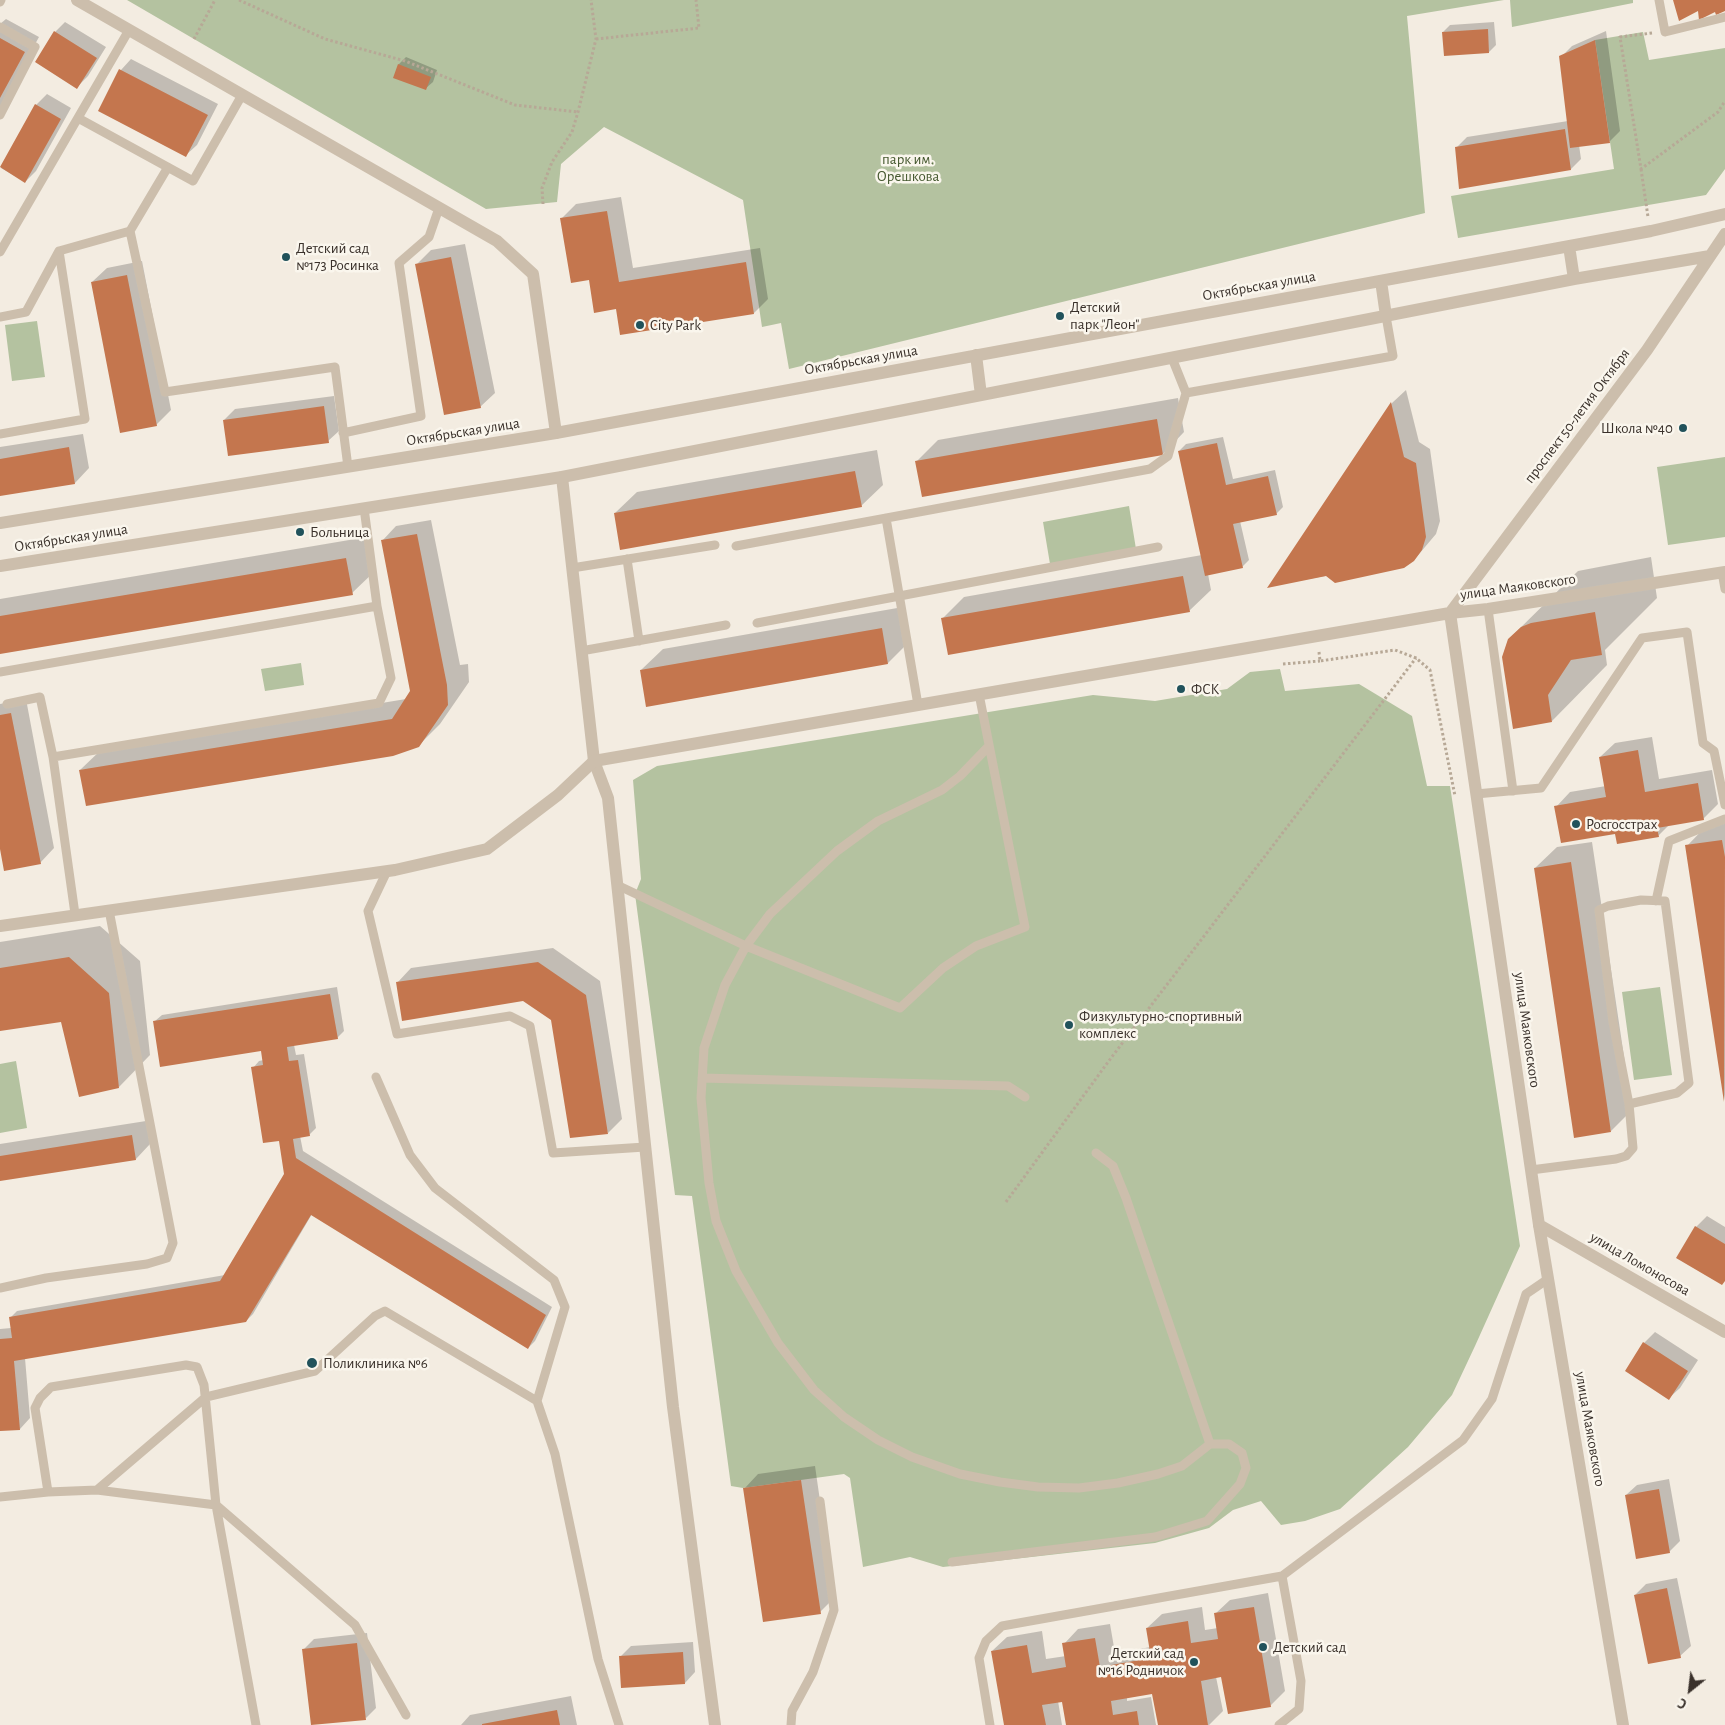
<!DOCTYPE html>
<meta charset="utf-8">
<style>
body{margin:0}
#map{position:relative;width:1725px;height:1725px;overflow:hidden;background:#f3ece1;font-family:"Alegreya Sans",sans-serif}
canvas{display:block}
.north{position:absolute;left:1665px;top:1665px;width:50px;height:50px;-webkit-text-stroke:4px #faf6ed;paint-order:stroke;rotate:209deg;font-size:14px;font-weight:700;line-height:20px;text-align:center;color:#3a312b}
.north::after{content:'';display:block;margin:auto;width:18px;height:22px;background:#3a312b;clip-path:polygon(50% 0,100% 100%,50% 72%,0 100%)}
</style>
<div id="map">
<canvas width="1725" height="1725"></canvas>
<div class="north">С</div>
</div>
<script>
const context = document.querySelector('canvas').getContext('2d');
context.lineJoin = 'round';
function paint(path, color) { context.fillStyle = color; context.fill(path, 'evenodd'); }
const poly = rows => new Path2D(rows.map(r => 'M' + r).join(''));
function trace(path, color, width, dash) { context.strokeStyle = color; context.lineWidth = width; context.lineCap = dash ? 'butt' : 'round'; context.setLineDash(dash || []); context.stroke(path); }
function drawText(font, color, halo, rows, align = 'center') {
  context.font = font + ' "Alegreya Sans",sans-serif'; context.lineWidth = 5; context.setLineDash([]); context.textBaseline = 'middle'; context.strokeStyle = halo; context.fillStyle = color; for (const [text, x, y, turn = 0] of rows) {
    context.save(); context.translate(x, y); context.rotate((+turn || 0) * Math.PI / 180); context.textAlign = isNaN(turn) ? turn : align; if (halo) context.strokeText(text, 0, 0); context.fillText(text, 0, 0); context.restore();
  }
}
paint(poly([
 [127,0,1504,0,1407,16,1425,213,789,369,781,323,762,327,743,200,604,127,561,164,557,202,486,209],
 [1510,0,1633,0,1633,3,1512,27],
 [1643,32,1649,60,1725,48,1725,169,1706,195,1458,238,1451,196,1614,169,1595,40],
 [37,321,45,377,12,381,5,325],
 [1725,457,1725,537,1668,545,1657,467],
 [1129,506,1136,549,1050,564,1043,522],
 [301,663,304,685,265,691,261,669],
 [1280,669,1285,691,1359,684,1412,716,1427,786,1450,786,1520,1246,1475,1346,1452,1395,1408,1447,1340,1509,1305,1521,1281,1525,1261,1501,1233,1510,1209,1528,1155,1543,943,1567,910,1557,863,1567,850,1478,844,1474,743,1488,731,1486,692,1196,675,1195,635,894,641,879,633,780,657,766,1093,695,1155,701,1227,689,1250,672],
 [1660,987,1672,1075,1634,1080,1622,992],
 [16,1061,27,1128,0,1133,0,1064]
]), '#b4c2a0');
paint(poly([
 [6,19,39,37,0,108,0,24],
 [65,22,106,47,88,76,77,87,55,32],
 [1494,22,1496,45,1489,52,1443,32,1450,25],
 [1606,31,1620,131,1610,141,1579,145,1581,159,1571,169,1456,148,1467,137,1568,121,1561,57,1572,46],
 [406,57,437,70,433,82,426,88,395,77,399,64],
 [131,59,218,104,197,145,186,155,99,110,121,70],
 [47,94,71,108,36,171,25,182,1,168,36,105],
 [621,197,633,268,760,248,768,299,754,313,590,279,562,218,576,204],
 [465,244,495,393,480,407,416,265,431,250],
 [142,261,171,410,156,425,92,282,107,268],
 [1406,390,1419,442,1430,449,1440,521,1436,534,1414,560,1270,586,1392,403],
 [334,396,339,431,328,441,224,420,235,409],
 [1178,398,1184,432,1163,454,923,496,917,461,938,440],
 [83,434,89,468,75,483,0,495,0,447],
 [1223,437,1233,479,1275,470,1283,507,1276,514,1240,521,1249,560,1242,567,1208,574,1211,590,1189,611,943,618,964,597,1202,555,1179,451,1186,444],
 [877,450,883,485,861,506,615,513,637,492],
 [431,520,460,665,468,664,469,682,440,724,418,746,80,770,102,749,406,699,411,692,382,541,396,526],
 [367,537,374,572,352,593,0,653,0,599],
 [1651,557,1657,598,1605,650,1607,665,1552,721,1503,657,1509,639,1578,571],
 [903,607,909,642,888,663,641,670,663,649],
 [26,699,54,848,40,863,0,843,0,704],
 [1652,737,1659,779,1712,770,1718,804,1703,819,1670,824,1658,836,1616,832,1556,807,1570,792,1606,786,1600,757,1615,743],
 [1725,822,1725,1101,1687,846,1708,824],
 [1592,842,1632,1110,1611,1131,1535,868,1557,847],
 [100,926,140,961,150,1055,119,1087,62,1021,0,1029,0,942],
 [553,948,600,981,622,1119,608,1133,552,1019,523,1000,397,983,411,968],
 [337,987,344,1031,337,1038,294,1045,296,1055,304,1054,316,1128,309,1135,300,1136,303,1151,552,1307,535,1341,528,1348,312,1214,253,1314,246,1321,25,1358,30,1418,20,1429,0,1430,0,1329,11,1328,10,1318,17,1311,225,1275,285,1175,280,1139,253,1068,259,1061,264,1060,262,1050,155,1021,162,1015],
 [146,1121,150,1144,136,1159,0,1180,0,1144],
 [1707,1216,1725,1227,1725,1281,1696,1227],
 [1655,1332,1698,1360,1680,1388,1669,1398,1644,1343],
 [815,1466,834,1598,820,1612,744,1489,758,1474],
 [1669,1479,1680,1541,1669,1552,1626,1495,1637,1485],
 [1677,1578,1691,1646,1680,1656,1635,1595,1646,1584],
 [1268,1593,1285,1691,1270,1706,1222,1676,1216,1677,1223,1711,1209,1725,1159,1725,1153,1692,1127,1697,1127,1701,1151,1697,1156,1725,1068,1725,1063,1700,1058,1701,1062,1725,1005,1725,992,1651,1007,1637,1042,1631,1046,1659,1066,1656,1064,1644,1078,1629,1110,1624,1115,1653,1151,1647,1147,1628,1162,1614,1202,1607,1205,1630,1218,1628,1215,1614,1230,1600],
 [367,1633,376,1708,366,1718,303,1650,314,1639],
 [693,1642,695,1672,685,1683,620,1657,631,1646],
 [571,1696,577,1725,461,1725,470,1715]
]), '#0003');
paint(poly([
 [1673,0,1725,0,1725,11,1716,15,1715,12,1699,20,1698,11,1679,21],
 [1488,29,1489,53,1444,56,1442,32],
 [54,31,97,58,77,89,35,62],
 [0,38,25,52,0,98],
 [1595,40,1610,143,1570,148,1559,56],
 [398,64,431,77,426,90,393,78],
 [119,69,208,115,186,157,98,111],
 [35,104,61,119,25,183,0,167],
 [1565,129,1571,170,1459,189,1455,147],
 [607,211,619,282,746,262,754,314,620,335,616,309,594,313,589,280,571,283,560,218],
 [451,257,481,408,444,415,415,264],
 [127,275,157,426,120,433,91,282],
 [1391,402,1404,457,1416,463,1426,537,1422,550,1414,561,1404,568,1335,583,1326,576,1267,588],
 [324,406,329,443,228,456,223,420],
 [1157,419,1163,455,922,497,915,461],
 [1217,443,1226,485,1268,476,1277,515,1233,524,1243,568,1205,576,1178,451],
 [69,447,75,484,0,496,0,459],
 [855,471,862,507,620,550,614,513],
 [417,534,447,685,448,705,419,747,393,756,86,806,79,770,392,719,410,691,381,540],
 [346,558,353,595,0,654,0,616],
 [1183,576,1190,612,948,655,941,618],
 [1595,612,1602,655,1571,660,1548,695,1552,722,1513,729,1502,657,1508,639,1521,627,1531,623],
 [882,628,888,664,646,707,640,670],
 [11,713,41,864,4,871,0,849,0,715],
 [1638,750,1645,792,1698,783,1704,820,1657,828,1659,837,1617,844,1615,834,1561,843,1554,806,1606,797,1599,757],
 [1722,840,1725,857,1724,1102,1685,845],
 [1571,862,1611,1132,1574,1138,1534,868],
 [69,957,109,993,119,1088,79,1097,61,1022,0,1031,0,968],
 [538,962,586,995,608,1134,570,1138,551,1020,523,1001,402,1021,396,982],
 [330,994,338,1039,287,1047,289,1061,298,1060,310,1136,293,1139,296,1158,546,1315,528,1349,311,1215,246,1322,14,1361,20,1430,0,1431,0,1339,12,1338,9,1317,220,1281,284,1174,279,1141,263,1143,251,1067,263,1065,261,1051,160,1067,153,1021],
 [132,1135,136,1160,0,1181,0,1156],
 [1695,1226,1725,1244,1725,1281,1722,1285,1676,1258],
 [1643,1342,1688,1371,1669,1400,1625,1371],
 [801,1480,821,1614,763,1622,743,1488],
 [1659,1489,1670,1553,1636,1559,1625,1495],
 [1667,1588,1681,1658,1648,1664,1634,1595],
 [1254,1607,1271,1707,1228,1714,1221,1677,1201,1681,1208,1725,1158,1725,1152,1694,1111,1701,1113,1715,1137,1711,1139,1725,1066,1725,1062,1702,1042,1705,1046,1725,1004,1725,991,1651,1027,1645,1032,1673,1066,1667,1062,1643,1095,1638,1100,1667,1151,1658,1146,1628,1188,1621,1191,1643,1218,1639,1214,1613],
 [357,1643,366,1720,311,1725,302,1649],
 [683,1652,685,1684,621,1688,619,1656],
 [557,1710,560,1725,482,1725,482,1724]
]), '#c4764e');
trace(poly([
 [239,0,325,39,405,61,515,105,578,112],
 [1652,33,1620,37,1641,169,1718,112,1725,101],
 [194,39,215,0],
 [596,39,699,28,696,0],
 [1641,169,1648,217],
 [543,204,542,188,552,162,572,132,578,112,596,39,591,0],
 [1319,652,1320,661,1395,650,1416,658,1430,670,1455,796],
 [1283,664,1320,661],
 [1006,1202,1111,1058,1416,658]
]), '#b7a896', 3, [2.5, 2.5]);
trace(poly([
 [1659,0,1665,32,1725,17],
 [0,2,1,0],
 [0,27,35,47,0,115],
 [78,118,193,181,242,95],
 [130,231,165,392,335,367,348,467],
 [0,252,129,30],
 [0,317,26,312,59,251,130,231,168,167],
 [1172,358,1186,393],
 [343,433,421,416,399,263,429,237,439,208],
 [0,434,85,419,59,251],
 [886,518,918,705],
 [736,546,1150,469,1168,456,1186,393,1393,356,1386,316],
 [627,559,639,641],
 [572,568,715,545],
 [1722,572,1725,589],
 [1488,609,1513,791],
 [757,623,1158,547],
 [581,651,726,625],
 [0,672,377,606,364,508],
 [7,704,40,697,53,757],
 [989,746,960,776,942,790,878,821,837,851,770,914,746,946,725,985,704,1048,701,1098,709,1183,716,1221,736,1271,778,1343,814,1390,844,1417,878,1440,912,1457,960,1474,1000,1482,1038,1487,1079,1488,1118,1483,1158,1474,1182,1466,1210,1444,1126,1198,1113,1166,1096,1153],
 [1476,794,1541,788,1642,638,1687,632,1703,743,1714,751,1725,805],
 [387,871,368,911,397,1034,510,1016,530,1026,553,1153,645,1147],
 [617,885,746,946,900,1008,943,968,976,946,1025,927,979,694],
 [1656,901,1669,841,1725,819],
 [75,914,53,757,379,703,391,678,377,606],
 [702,1078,1008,1086,1025,1097],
 [1531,1170,1616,1159,1626,1156,1633,1148,1629,1104,1613,1022,1599,910,1608,906,1641,900,1665,901,1689,1083,1677,1093,1629,1104],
 [0,1288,46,1278,147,1264,167,1258,173,1243,109,910],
 [537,1401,555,1454,598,1659,619,1725],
 [97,1490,206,1397,315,1371,375,1316,385,1311,537,1401,565,1307,554,1280,435,1188,410,1155,376,1077],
 [48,1492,35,1408,40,1398,51,1387,186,1365,197,1367,204,1385,216,1505,256,1725],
 [0,1497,48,1492,97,1490,216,1505,355,1625,406,1715],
 [952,1562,1155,1537,1207,1521,1240,1484,1246,1468,1242,1453,1229,1444,1210,1444],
 [791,1725,792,1711,813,1672,834,1610,820,1501],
 [990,1725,979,1658,986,1641,1002,1626,1282,1576,1463,1440,1492,1399,1526,1294,1548,1279],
 [1279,1725,1299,1709,1301,1681,1282,1576]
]), '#ccbeac', 9);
trace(poly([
 [77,0,497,241,533,274,556,433],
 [562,477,594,761,608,798,673,1407,715,1725],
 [1450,613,1488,609,1725,572],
 [1539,1225,1623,1725]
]), '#ccbeac', 12);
trace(poly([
 [1569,246,1574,279],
 [1381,281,1386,316],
 [976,355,981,395],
 [0,523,556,433,1651,231,1725,214],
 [0,566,562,477,1574,279,1710,256],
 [1450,613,1539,1225,1725,1332],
 [1450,613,1647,350,1725,234],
 [0,926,395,870,487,849,558,795,594,761,1450,613]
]), '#ccbeac', 12);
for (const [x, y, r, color] of [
 [286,257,5,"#21525b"],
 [1060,316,5,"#21525b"],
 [640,325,5,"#21525b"],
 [1683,428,5,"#21525b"],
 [300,532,5,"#21525b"],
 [1181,689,5,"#21525b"],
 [1576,824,5,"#21525b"],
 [1069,1025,5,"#21525b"],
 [312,1363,6,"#21525b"],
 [1263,1647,5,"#21525b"],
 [1194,1662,5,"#21525b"]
]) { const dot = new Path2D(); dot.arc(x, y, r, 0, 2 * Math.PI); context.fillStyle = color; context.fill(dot); trace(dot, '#faf6ed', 2); }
drawText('15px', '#45582f', '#faf6ed', [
 ["парк им.",908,159],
 ["Орешкова",908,176]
]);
drawText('15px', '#3a312b', '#faf6ed', [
 ["Детский сад",296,248],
 ["№173 Росинка",296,265],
 ["Детский",1070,307],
 ["парк \"Леон\"",1070,324],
 ["City Park",650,325],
 ["Школа №40",1673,428,"right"],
 ["Больница",310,532],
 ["ФСК",1191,689],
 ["Росгосстрах",1586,824],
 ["Физкультурно-спортивный",1079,1016],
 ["комплекс",1079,1033],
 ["Поликлиника №6",323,1363],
 ["Детский сад",1273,1647],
 ["Детский сад",1184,1653,"right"],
 ["№16 Родничок",1184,1670,"right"]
], 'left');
drawText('15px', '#3a312b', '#faf6ed', [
 ["Октябрьская улица",1259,286,-10],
 ["Октябрьская улица",861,360,-10],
 ["проспект 50-летия Октября",1577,416,-53],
 ["Октябрьская улица",463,432,-9],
 ["Октябрьская улица",71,538,-9],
 ["улица Маяковского",1518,587,-8],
 ["улица Маяковского",1527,1030,82],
 ["улица Ломоносова",1640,1264,30],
 ["улица Маяковского",1590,1429,80]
]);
</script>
